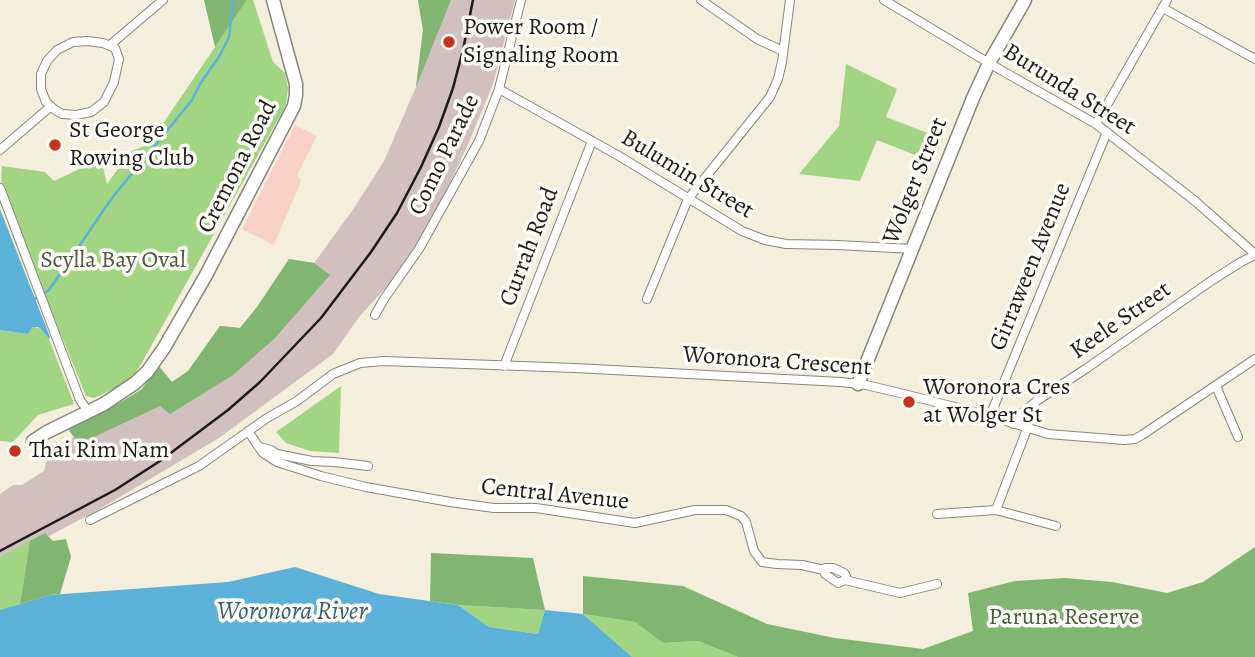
<!DOCTYPE html>
<style>
body{margin:0}
canvas{display:block;background:#f3efdc}
</style>
<canvas width="1255" height="657"></canvas>
<script>
const context = document.querySelector('canvas').getContext('2d');
context.lineJoin = 'round';
function paint(path, color) { context.fillStyle = color; context.fill(path, 'evenodd'); }
const poly = rows => new Path2D(rows.map(r => 'M' + r).join(''));
function trace(path, color, width, dash) { context.strokeStyle = color; context.lineWidth = width; context.lineCap = dash ? 'butt' : 'round'; context.setLineDash(dash || []); context.stroke(path); }
function drawText(font, color, halo, rows, align = 'center') {
  context.font = font + ' Alegreya,serif'; context.lineWidth = 7; context.setLineDash([]); context.textBaseline = 'middle'; context.strokeStyle = halo; context.fillStyle = color; for (const [text, x, y, turn = 0] of rows) {
    context.save(); context.translate(x, y); context.rotate((+turn || 0) * Math.PI / 180); context.textAlign = isNaN(turn) ? turn : align; if (halo) context.strokeText(text, 0, 0); context.fillText(text, 0, 0); context.restore();
  }
}
paint(poly([
 [295,125,317,136,297,175,301,181,274,245,242,229]
]), '#f7d1c6');
paint(poly([
 [418,0,515,0,493,84,469,142,448,187,421,237,392,281,359,317,333,354,219,438,98,510,0,562,0,494,13,485,22,485,44,471,49,451,172,382,188,371,220,326,240,328,257,307,289,259,314,263,352,211,384,161,416,87,423,30]
]), '#d2bfbf');
paint(poly([
 [247,0,253,0,273,62,285,73,288,88,286,105,140,366,134,375,116,388,94,398,86,396,1,187,2,166,45,172,54,181,101,159,107,184,130,152,149,144],
 [846,64,897,89,886,117,943,139,933,162,877,140,860,181,799,174,839,126],
 [32,326,41,329,49,339,74,404,38,415,13,442,0,441,0,330,28,334],
 [341,386,339,453,310,451,286,443,276,432],
 [30,541,20,604,0,610,0,557],
 [458,605,545,610,538,634,489,627],
 [583,614,635,622,663,643,698,641,738,657,632,657]
]), '#a1d483');
paint(poly([
 [204,0,247,0,215,47],
 [418,0,451,0,416,87,423,30],
 [289,259,314,263,330,275,275,338,233,375,170,414,160,406,79,444,65,425,121,402,142,389,158,365,172,382,188,371,220,326,240,328,257,307],
 [45,533,53,541,66,539,71,557,60,594,50,595,20,604,30,541],
 [1255,547,1255,657,738,657,698,641,663,643,635,622,583,614,583,576,683,586,767,624,835,638,923,649,973,631,968,593,1015,581,1065,578,1112,582,1167,593,1203,582],
 [431,553,533,558,545,610,458,605,430,601]
]), '#80b671');
paint(poly([
 [0,209,50,337,49,339,41,329,38,327,32,327,28,334,0,330],
 [295,567,379,594,458,605,489,627,538,634,545,610,583,614,632,657,0,657,0,610,50,595,228,582]
]), '#5bb1d8');
trace(poly([
 [33,297,35,299,49,290,112,198,192,100,200,84,220,55,229,37,233,0]
]), '#5bb1d8', 2.5);
const street = poly([
 [701,0,757,39,783,51],
 [884,0,999,69,1096,124,1195,201,1255,254],
 [1163,8,1255,59],
 [87,41,103,43,115,48,119,59,114,82,104,102,91,112,76,115,62,114,55,110,46,102,41,89,41,74,47,61,57,50,73,42,87,41],
 [110,45,163,0],
 [499,89,619,156,742,231,765,240,786,244,838,245,912,249],
 [1096,124,1167,0],
 [0,150,50,107],
 [0,188,80,400,88,411],
 [647,299,688,199,770,97,778,79,782,62,790,0],
 [375,315,384,299,419,249,479,141,499,89,521,0],
 [504,366,592,141],
 [1216,386,1238,437],
 [990,416,1107,132],
 [1013,424,1021,414,1038,400,1087,368,1211,281,1241,262,1255,255],
 [248,431,263,453,277,462,321,476,366,487,450,502,494,508,536,508,635,523,695,510,726,510,741,516,746,522,754,551,762,562,777,564,802,565,824,570,825,568,833,568,844,573,846,576,845,580],
 [259,447,271,450,277,454,312,461,334,462,368,466],
 [996,510,1027,429],
 [937,514,996,510,1056,526],
 [90,520,199,466,267,418,297,401,333,374,360,363,384,361,575,368,841,382,866,385,900,393,990,416,1048,434,1124,440,1135,439,1142,435,1255,359],
 [824,570,825,574,838,583,845,580,900,593,937,584]
]);
const secondary = poly([
 [858,384,973,98,989,63,1025,0],
 [33,441,47,432,104,404,135,383,147,372,164,348,205,277,294,106,296,95,296,84,273,0]
]);
trace(street, '#88867c', 10);
trace(secondary, '#88867c', 15);
trace(street, '#fff', 8);
trace(secondary, '#fff', 12);
trace(poly([
 [0,551,115,490,160,461,228,410,260,382,321,318,371,252,397,213,421,167,439,127,453,88,463,50,473,0]
]), '#1c1c1c', 2.5);
for (const [x, y, r, color] of [
 [449,42,7,"#c8321e"],
 [55,145,7,"#c8321e"],
 [909,402,7,"#c8321e"],
 [15,451,7,"#c8321e"]
]) { const dot = new Path2D(); dot.arc(x, y, r, 0, 2 * Math.PI); context.fillStyle = color; context.fill(dot); trace(dot, '#fdfcf7', 2.5); }
drawText('24px', '#1c1c1c', '#fdfcf7', [
 ["Power Room /",463,28],
 ["Signaling Room",463,56],
 ["St George",69,131],
 ["Rowing Club",69,159],
 ["Woronora Cres",923,388],
 ["at Wolger St",923,416],
 ["Thai Rim Nam",29,451]
], 'left');
drawText('24px', '#1c1c1c', '#fdfcf7', [
 ["Burunda Street",1069,90,32],
 ["Como Parade",445,155,-64],
 ["Cremona Road",238,167,-63],
 ["Bulumin Street",687,175,31],
 ["Wolger Street",916,181,-68],
 ["Currah Road",530,247,-69],
 ["Girraween Avenue",1031,267,-68],
 ["Keele Street",1121,321,-35],
 ["Woronora Crescent",777,362,4],
 ["Central Avenue",555,495,6]
]);
drawText('24px', '#4b5c40', '#fdfcf7', [
 ["Scylla Bay Oval",113,261],
 ["Paruna Reserve",1064,618]
]);
drawText('italic 26px', '#385f71', '#fdfcf7', [
 ["Woronora River",292,613]
]);
</script>
